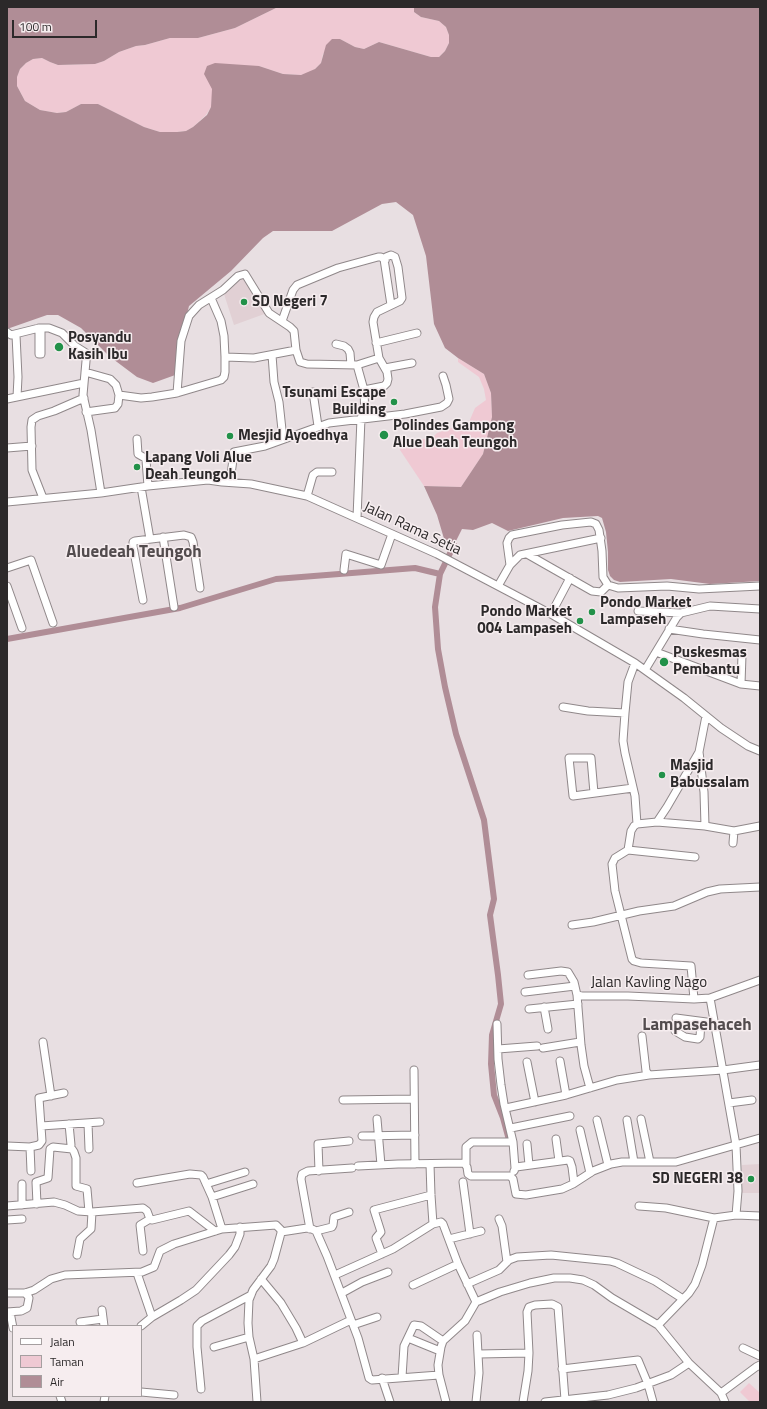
<!DOCTYPE html>
<style>
body{margin:0}
#map{position:relative;width:767px;height:1409px;overflow:hidden;background:#e8dfe2;font-family:"Titillium Web",sans-serif}
canvas{display:block}
.frame{position:absolute;inset:0;border:8px solid #2c292a;pointer-events:none}
.legend{position:absolute;left:12px;top:1325px;width:130px;height:72px;box-sizing:border-box;background:#f6edef;border:1px solid #a59fa0;margin:0;padding:5px 7px;list-style:none;font-size:12px;color:#2c292a}
.legend li{display:flex;align-items:center;gap:8px;height:20px}
.legend b{width:20px;border:1px solid #a59fa0}
.scale{position:absolute;left:12px;top:20px;width:85px;height:18px;box-sizing:border-box;border:2px solid #2c292a;border-top:0;padding-left:5px;font-size:12px;line-height:14px;white-space:nowrap;color:#2c292a;-webkit-text-stroke:3px #f6edef;paint-order:stroke}
</style>
<div id="map">
<canvas width="767" height="1409"></canvas>
<div class="frame"></div>
<ul class="legend">
<li><b style="height:5px;background:#fff"></b>Jalan</li>
<li><b style="height:11px;background:#efc9d3"></b>Taman</li>
<li><b style="height:11px;background:#b08d96"></b>Air</li>
</ul>
<div class="scale">100 m</div>
</div>
<script>
const context = document.querySelector('canvas').getContext('2d');
context.lineJoin = 'round';
function paint(path, color) { context.fillStyle = color; context.fill(path, 'evenodd'); }
const poly = rows => new Path2D(rows.map(r => 'M' + r).join(''));
function trace(path, color, width, dash) { context.strokeStyle = color; context.lineWidth = width; context.lineCap = dash ? 'butt' : 'round'; context.setLineDash(dash || []); context.stroke(path); }
function drawText(font, color, halo, rows, align = 'center') {
  context.font = font + ' "Titillium Web",sans-serif'; context.lineWidth = 3; context.setLineDash([]); context.textBaseline = 'middle'; context.strokeStyle = halo; context.fillStyle = color; for (const [text, x, y, turn = 0] of rows) {
    context.save(); context.translate(x, y); context.rotate((+turn || 0) * Math.PI / 180); context.textAlign = isNaN(turn) ? turn : align; if (halo) context.strokeText(text, 0, 0); context.fillText(text, 0, 0); context.restore();
  }
}
paint(poly([
 [246,276,267,313,234,325,223,291],
 [760,1164,760,1193,742,1193,742,1165]
]), '#e1d0d4');
paint(poly([
 [278,7,414,7,414,12,421,17,439,21,446,27,449,35,449,43,445,51,439,57,431,57,379,42,364,49,355,47,340,39,323,54,321,63,315,69,308,73,301,75,283,74,259,66,213,89,211,107,206,115,193,127,186,131,177,132,160,132,144,127,98,104,81,104,66,112,57,113,40,110,25,101,17,86,17,77,20,69,26,63,33,59,42,58,50,62,58,65,95,64,104,61,119,52,136,46,145,45,170,38,198,38,235,28],
 [458,358,484,374,491,393,492,417,483,454,461,487,424,486,400,450,399,445,405,441,432,438,437,433,469,422,475,408,486,400,484,389,479,377,458,362],
 [749,1383,760,1393,759,1402,750,1402,740,1392]
]), '#efc9d3');
paint(poly([
 [7,7,278,7,235,28,198,38,170,38,145,45,136,46,119,52,104,61,95,64,58,65,50,62,42,58,33,59,26,63,20,69,17,77,17,86,25,101,40,110,57,113,66,112,81,104,98,104,144,127,160,132,177,132,186,131,193,127,207,115,211,107,212,89,204,74,207,66,215,63,259,66,283,74,301,75,315,69,321,63,326,45,332,39,340,39,355,47,364,49,379,42,431,57,439,57,445,51,449,43,449,35,446,27,439,21,421,17,414,12,414,7,760,7,760,581,710,584,671,579,620,582,614,580,610,576,608,570,608,552,606,532,602,518,598,516,563,518,508,531,492,523,473,530,462,529,454,545,445,542,437,515,424,486,461,487,483,454,492,417,491,393,484,374,458,358,445,348,434,324,426,256,413,215,396,202,382,204,332,231,273,231,263,238,231,271,189,306,180,342,178,374,153,383,137,377,109,356,81,328,58,315,47,315,7,329]
]), '#b08d96');
trace(poly([
 [440,574,435,607,438,649,445,687,456,734,484,820,494,899,490,915,498,975,501,1004,492,1035,491,1064,494,1095,503,1118,509,1140],
 [7,639,180,608,276,579,415,568,440,574,454,545]
]), '#b08d96', 6);
const minor = poly([
 [211,298,221,321,224,336,225,357],
 [282,321,293,290,297,285,338,268,378,257,381,257,384,259,391,305],
 [39,328,41,328,41,354,39,354,39,328],
 [7,332,11,335,39,328,49,328,62,333,75,346,86,353,86,361,83,395,91,430,101,493],
 [16,335,18,377,17,397],
 [376,343,417,333],
 [336,344,344,346,348,349,350,353,351,365],
 [272,355,274,382,279,402,283,439],
 [357,365,379,358,373,322,374,317,377,312,400,301,402,298,398,267,395,257,391,255,386,257,385,261],
 [385,368,412,363],
 [85,372,110,379,116,385,119,395,141,398,152,397,177,393,221,380,224,377,225,372,225,357,254,358,296,350],
 [364,390,384,386,387,383,388,379,387,372,379,358],
 [313,392,318,426],
 [177,393,181,341,189,316,199,305,223,290,238,276,245,274,269,313,290,327,294,331,296,350,300,362,307,364,357,365,364,390,365,418],
 [7,399,84,383],
 [86,412,115,408,118,404,119,395],
 [137,439,138,454,145,458,146,460,148,486],
 [7,448,32,446],
 [230,482,234,452,265,446,329,423,405,414,441,407,447,403,449,399,446,385,443,376],
 [141,487,150,539],
 [307,496,313,475,317,472,332,472],
 [43,498,32,470,31,427,32,420,38,416,54,411,84,398],
 [7,502,101,493,148,486,208,480,222,482,251,484,307,496,437,554,551,614,635,663,684,698,721,728,748,746,760,751],
 [357,518,361,418],
 [163,537,174,607],
 [527,554,592,591,601,592,608,585],
 [510,565,507,543,509,538,512,535,562,525,591,522,596,524,599,530,602,551,603,577,608,585,618,588,667,586,699,589,760,586],
 [7,568,31,560,53,623],
 [344,570,346,554,381,565,392,534],
 [7,586,22,628],
 [498,586,510,565,520,555,601,538],
 [143,600,133,546,133,542,135,541,184,535,191,537,193,542,200,588],
 [638,611,681,613],
 [551,614,570,578],
 [669,629,703,634,760,640],
 [656,652,741,684,760,686],
 [736,653,742,655,741,684],
 [635,663,628,682,625,713,623,741,625,753,635,796,637,824],
 [645,670,677,617,681,613,710,606,760,609],
 [563,707,588,711,625,713],
 [699,752,704,792,705,826],
 [594,793,591,758,569,758,573,796,633,788],
 [657,822,705,826,734,831,760,826],
 [733,843,734,831],
 [628,850,695,857],
 [572,925,593,922,639,911,674,906,707,892,720,889,760,887],
 [528,975,561,971,568,972,574,982,577,995,582,996,628,996,694,999,710,998,760,980],
 [525,992,575,986],
 [577,995,581,1045,584,1066,590,1088],
 [710,998,736,1145,738,1191,736,1215],
 [694,999,691,966,641,963,634,961,632,959,615,891,612,864,615,858,628,850,631,831,634,826,637,824,657,822,667,807,699,752,706,716],
 [544,1007,548,1029],
 [529,1009,578,1004],
 [676,1018,714,1023],
 [497,1024,498,1059,501,1085,504,1104,513,1142,515,1168],
 [675,1031,685,1037,698,1039,700,1037,701,1022],
 [642,1036,646,1071,649,1075,723,1070,760,1065],
 [43,1042,51,1096],
 [543,1048,580,1042],
 [498,1049,537,1046],
 [560,1061,566,1095],
 [527,1062,535,1102],
 [414,1070,415,1164],
 [343,1100,414,1099],
 [729,1103,752,1100],
 [506,1108,566,1095,617,1080,649,1075],
 [377,1119,381,1165],
 [641,1119,650,1162],
 [597,1120,608,1165],
 [627,1120,634,1162],
 [88,1123,89,1149],
 [69,1124,71,1145],
 [41,1126,100,1122],
 [511,1128,570,1116],
 [580,1130,590,1173],
 [362,1136,415,1135],
 [556,1139,559,1161],
 [527,1144,529,1165],
 [7,1146,30,1147,39,1145,42,1141,39,1098,64,1093],
 [30,1147,31,1171],
 [430,1164,431,1195,433,1224],
 [466,1164,466,1147,472,1142,513,1142],
 [358,1166,398,1164,464,1163,467,1167,468,1174,471,1176,510,1176,513,1179,516,1194,526,1195,562,1189,573,1184,593,1171,611,1164,622,1162,676,1162,760,1138],
 [319,1171,318,1144,349,1141],
 [514,1171,516,1167,568,1160,570,1161,572,1167,574,1183],
 [463,1182,470,1234],
 [137,1183,190,1174,201,1175,203,1177,212,1197,222,1229],
 [22,1184,22,1205],
 [206,1184,245,1172],
 [212,1197,253,1184],
 [37,1204,36,1182,48,1178,50,1149,53,1147,72,1149,74,1152,76,1158,76,1186,87,1189,89,1212],
 [7,1206,54,1202,65,1205,78,1211,92,1212,143,1208,147,1211,150,1219,152,1220,189,1211,215,1231],
 [639,1206,666,1208,714,1218,736,1215,760,1216],
 [499,1219,502,1226,507,1262],
 [7,1220,22,1219],
 [310,1229,304,1196,301,1179,302,1174,308,1171,352,1168],
 [316,1231,332,1227,333,1225,334,1217,349,1212],
 [281,1232,307,1228,312,1229,316,1231,327,1256,358,1338,369,1378,372,1380,439,1375],
 [449,1239,481,1231],
 [143,1251,140,1225,150,1219],
 [382,1254,376,1238,381,1232,374,1210,431,1195],
 [77,1255,80,1239,91,1229,92,1212],
 [137,1273,152,1317],
 [335,1275,393,1249,433,1224,441,1222,443,1224,458,1264,476,1302],
 [261,1279,281,1303,296,1328,303,1343],
 [467,1284,499,1270,509,1260,517,1257,551,1255,610,1261,617,1263,655,1281,683,1299],
 [413,1285,458,1264],
 [7,1293,25,1293,34,1290,51,1279,65,1275,142,1272,154,1267,160,1251,174,1244,222,1229,276,1225,281,1230,281,1233,274,1259,271,1266,253,1290,249,1300,248,1323,249,1337,254,1359,257,1402],
 [342,1293,362,1282,388,1272],
 [102,1310,104,1326],
 [7,1312,21,1311,27,1308,29,1298,28,1296,25,1293],
 [10,1312,13,1328],
 [80,1322,103,1319],
 [353,1325,377,1317],
 [658,1325,689,1293,695,1284,702,1265,714,1218],
 [141,1326,152,1317,181,1300,196,1290,229,1255,235,1247,240,1234,240,1227],
 [408,1338,440,1351],
 [214,1347,249,1337],
 [743,1348,760,1356],
 [479,1354,529,1353],
 [254,1359,303,1343,351,1320],
 [562,1369,638,1360,648,1384,653,1402],
 [402,1377,404,1346,414,1325,421,1326,443,1341],
 [382,1378,390,1402],
 [201,1389,197,1347,197,1326,202,1321,251,1295],
 [141,1392,174,1395],
 [721,1393,756,1367,760,1365],
 [60,1396,62,1402],
 [104,1402,105,1396],
 [446,1402,439,1375,438,1365,441,1347,443,1341,465,1321,476,1302,500,1292,530,1283,554,1278,570,1278,583,1280,594,1285,612,1298,658,1325,689,1363,721,1393,725,1402],
 [476,1402,479,1373,477,1335],
 [523,1402,528,1371,529,1353,527,1312,529,1307,535,1305,552,1304,558,1307,565,1400],
 [545,1402,608,1395,636,1388,671,1375,689,1363]
]);
trace(minor, '#90888a', 9);
trace(minor, '#fff', 7);
for (const [x, y, r, color] of [
 [244,302,4,"#229149"],
 [59,347,5,"#229149"],
 [394,402,4,"#229149"],
 [384,435,5,"#229149"],
 [230,436,4,"#229149"],
 [137,467,4,"#229149"],
 [592,612,4,"#229149"],
 [580,621,4,"#229149"],
 [664,662,5,"#229149"],
 [662,775,4,"#229149"],
 [751,1179,4,"#229149"]
]) { const dot = new Path2D(); dot.arc(x, y, r, 0, 2 * Math.PI); context.fillStyle = color; context.fill(dot); trace(dot, '#f6edef', 1.5); }
drawText('bold 15px', '#2c292a', '#f6edef', [
 ["SD Negeri 7",252,302],
 ["Posyandu",68,338],
 ["Kasih Ibu",68,355],
 ["Tsunami Escape",386,393,"right"],
 ["Building",386,410,"right"],
 ["Polindes Gampong",393,426],
 ["Alue Deah Teungoh",393,443],
 ["Mesjid Ayoedhya",238,436],
 ["Lapang Voli Alue",145,458],
 ["Deah Teungoh",145,475],
 ["Pondo Market",600,603],
 ["Lampaseh",600,620],
 ["Pondo Market",572,612,"right"],
 ["004 Lampaseh",572,629,"right"],
 ["Puskesmas",673,653],
 ["Pembantu",673,670],
 ["Masjid",670,766],
 ["Babussalam",670,783],
 ["SD NEGERI 38",743,1179,"right"]
], 'left');
drawText('15px', '#2c292a', '#f6edef', [
 ["Jalan Rama Setia",412,529,25],
 ["Jalan Kavling Nago",649,983]
]);
drawText('bold 17px', '#534c4e', '#f6edef', [
 ["Aluedeah Teungoh",134,553],
 ["Lampasehaceh",697,1026]
]);
</script>
